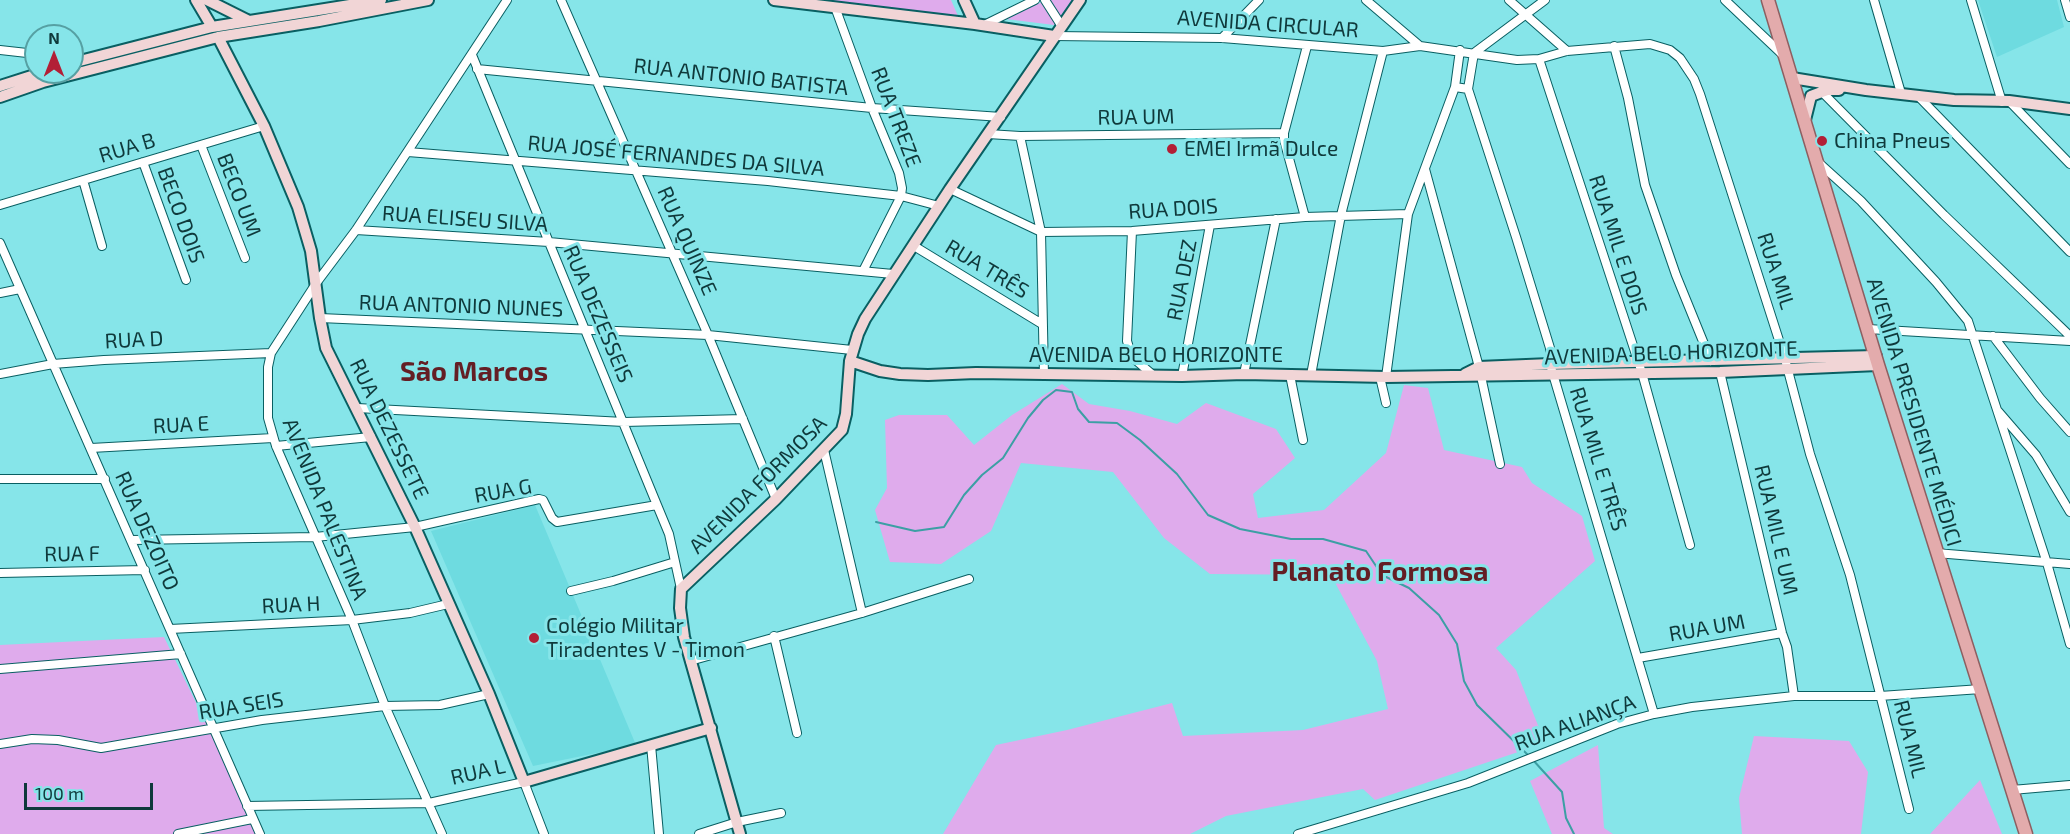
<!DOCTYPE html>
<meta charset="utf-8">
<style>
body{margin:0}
#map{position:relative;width:2070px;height:834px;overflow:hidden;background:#86e5e9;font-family:"Exo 2",sans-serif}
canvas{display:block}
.north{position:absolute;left:24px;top:24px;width:60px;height:60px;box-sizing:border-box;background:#86e5e9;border:2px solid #56a0a3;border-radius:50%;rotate:0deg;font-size:16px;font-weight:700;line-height:24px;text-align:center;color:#0f393b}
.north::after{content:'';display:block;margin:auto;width:21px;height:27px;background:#b21f36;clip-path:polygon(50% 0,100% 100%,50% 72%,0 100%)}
.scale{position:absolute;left:24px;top:783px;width:129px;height:27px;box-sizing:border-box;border:3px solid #0f393b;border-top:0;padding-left:8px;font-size:18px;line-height:21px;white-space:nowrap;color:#0f393b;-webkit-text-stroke:4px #86e5e9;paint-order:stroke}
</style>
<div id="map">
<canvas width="2070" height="834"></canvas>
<div class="north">N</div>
<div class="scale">100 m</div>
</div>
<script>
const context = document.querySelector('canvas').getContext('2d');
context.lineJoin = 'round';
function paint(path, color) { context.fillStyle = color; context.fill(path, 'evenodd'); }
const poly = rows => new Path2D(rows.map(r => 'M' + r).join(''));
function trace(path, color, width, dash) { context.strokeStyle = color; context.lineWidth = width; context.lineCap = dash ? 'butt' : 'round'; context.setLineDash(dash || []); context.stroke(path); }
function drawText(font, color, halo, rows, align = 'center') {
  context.font = font + ' "Exo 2",sans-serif'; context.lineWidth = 6; context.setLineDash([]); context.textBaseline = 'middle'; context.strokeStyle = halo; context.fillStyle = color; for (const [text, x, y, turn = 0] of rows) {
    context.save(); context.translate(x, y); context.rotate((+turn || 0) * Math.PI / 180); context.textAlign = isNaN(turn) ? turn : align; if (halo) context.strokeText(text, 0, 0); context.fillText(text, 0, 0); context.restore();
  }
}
paint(poly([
 [1978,0,2057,0,2064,27,1997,57],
 [535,505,636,745,533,766,431,531]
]), '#6edbe0');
paint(poly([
 [819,0,951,0,958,16],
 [1046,0,1072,0,1054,25,1006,19],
 [1062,384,1089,404,1130,411,1177,424,1206,403,1276,429,1295,458,1253,494,1258,518,1324,510,1386,453,1404,385,1428,388,1444,450,1522,467,1532,483,1582,516,1595,561,1496,648,1516,670,1545,743,1375,800,1363,789,1226,816,1190,834,943,834,996,745,1067,730,1172,703,1183,736,1303,730,1388,709,1377,661,1331,575,1210,574,1164,538,1113,472,1021,463,991,531,941,564,890,562,875,510,887,488,885,420,899,415,947,415,974,445,1012,415],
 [164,637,260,834,0,834,0,645],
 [1754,736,1849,741,1868,772,1861,834,1742,834,1739,798],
 [1598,745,1604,828,1613,834,1552,834,1530,781],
 [1980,780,2002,834,1930,834]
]), '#dfabec');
trace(poly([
 [876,522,915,531,944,527,964,495,982,475,1003,458,1028,418,1043,400,1056,390,1072,392,1078,409,1089,422,1117,423,1140,440,1177,474,1208,515,1240,529,1291,539,1323,539,1366,551,1382,575,1409,588,1439,615,1457,644,1464,681,1477,705,1529,756],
 [1533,760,1562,792,1566,818,1574,834]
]), '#3c9fa4', 2);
const street = poly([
 [561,0,708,335,776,499],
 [1045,0,1061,25],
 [1366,0,1420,46],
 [1509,0,1567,51],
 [1725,0,1783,55],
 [1874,0,1901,93],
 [1971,0,2002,102],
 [2065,0,2070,17],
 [835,7,872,108,899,173,902,188,901,196,863,271],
 [984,25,1035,0],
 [1054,36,1222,38,1383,51,1420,46,1517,60,1539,59,1567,51,1650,44,1670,50,1680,58,1694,79,1700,94,1785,359,1810,454,1850,575,1909,809],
 [1222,38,1259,0],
 [1614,46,1628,98,1645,185,1676,275,1711,361],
 [0,50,36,54],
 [1474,53,1545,0],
 [472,55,657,505,669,534,681,589],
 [1539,59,1642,373,1690,545],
 [477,69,872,108,1001,117],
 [1455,87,1468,89,1516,237,1550,348,1550,364,1654,714],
 [1468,89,1474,53],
 [1821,91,1944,215,2070,336],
 [1918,96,2070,252],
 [2009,101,2070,164],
 [988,134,1020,136,1284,133],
 [1020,136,1041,232,1044,375],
 [201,145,245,258],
 [408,152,768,181,901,196,939,206],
 [143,162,186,280],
 [1819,163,1861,201,1936,282,1968,321,2047,563,2070,644],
 [1425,169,1479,367,1500,464],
 [83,180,102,246],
 [950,189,1041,232,1132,231,1305,217,1408,214],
 [0,205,264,126],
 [1305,217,1284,140,1284,133,1307,46],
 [356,230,549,242,893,274],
 [1132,231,1127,341,1132,357,1153,375],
 [0,243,260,834],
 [914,246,1042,324],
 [0,293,20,289],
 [320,318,708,335,852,350],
 [1868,329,2070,341],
 [1993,336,2040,398,2070,432],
 [1720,372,1782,633,1787,647,1794,696],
 [0,374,53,364,104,360,271,353],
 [1244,374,1276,219],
 [1290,375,1303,440],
 [1311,375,1341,215,1383,51],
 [1182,376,1210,225],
 [1380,377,1386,403],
 [1386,377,1408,214,1455,87,1460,50],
 [357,408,624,422,743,419],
 [1998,411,2036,455,2070,512],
 [276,446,371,437],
 [91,448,273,438],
 [824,450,862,613],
 [0,479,105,479],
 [132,540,315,537,415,527,539,499,543,500,552,518,557,522,657,505],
 [1936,553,2070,564],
 [0,573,145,570],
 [571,591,613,581,675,562],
 [170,629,352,620,410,613,448,604],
 [774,636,797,733],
 [1638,658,1782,633],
 [690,661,862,613,969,579],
 [0,669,181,654],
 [0,744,32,739,58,740,101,748,262,720,385,706,440,705,489,694],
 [651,745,659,834],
 [2012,790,2070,785],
 [247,806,429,803,524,782,544,834],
 [178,834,252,819],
 [442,834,385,706,352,620,276,446,268,418,268,367,271,353,317,282,356,230,507,0],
 [699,834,737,822,781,813],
 [1298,834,1468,783,1617,724,1654,714,1692,707,1794,696,1880,696,1981,689]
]);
const secondary = poly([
 [196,0,212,27],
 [207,0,247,20],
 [774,0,975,24,1054,36],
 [964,0,975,24],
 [218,37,264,126,298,207,311,251,320,318,326,348,415,527,489,694,524,782,711,728],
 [72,63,212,27,381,0],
 [1792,78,1866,90,1954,100,2009,101,2070,109],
 [0,86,44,72],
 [0,97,43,82,218,37,319,21,428,0],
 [1805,120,1811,96,1827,90,1839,90],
 [850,361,880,371,900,374,928,375,976,373,1182,376,1244,374,1386,377,1720,372,1878,365],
 [1465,374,1479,367,1550,364,1876,356],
 [740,834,684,637,680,608,681,589,776,499,842,430,846,414,850,361,858,334,865,319,950,189,1080,0]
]);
const primary = poly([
 [1768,0,1878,365,2026,834]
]);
trace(street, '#095f62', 10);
trace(secondary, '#095f62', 14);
trace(primary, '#8d5f61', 15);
trace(street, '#fff', 8);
trace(secondary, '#f1d5d6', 10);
trace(primary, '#e3abac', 12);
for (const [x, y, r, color] of [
 [1822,141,6,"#b21f36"],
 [1172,149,6,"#b21f36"],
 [534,638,6,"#b21f36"]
]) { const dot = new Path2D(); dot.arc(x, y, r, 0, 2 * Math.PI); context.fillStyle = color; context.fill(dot); trace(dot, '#86e5e9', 2); }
drawText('21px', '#0f393b', '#86e5e9', [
 ["AVENIDA CIRCULAR",1268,24,4],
 ["RUA ANTONIO BATISTA",741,77,6],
 ["RUA TREZE",896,117,69],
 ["RUA UM",1136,117,-1],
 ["RUA B",127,148,-17],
 ["RUA JOSÉ FERNANDES DA SILVA",676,156,5],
 ["BECO UM",239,195,69],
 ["RUA DOIS",1173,209,-4],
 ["BECO DOIS",181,215,70],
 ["RUA ELISEU SILVA",465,219,4],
 ["RUA QUINZE",687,241,66],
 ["RUA MIL E DOIS",1618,245,72],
 ["RUA TRÊS",987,269,31],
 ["RUA MIL",1776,271,72],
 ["RUA DEZ",1182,280,-79],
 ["RUA ANTONIO NUNES",461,306,2],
 ["RUA DEZESSEIS",598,314,67],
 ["RUA D",134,340,-3],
 ["AVENIDA BELO HORIZONTE",1671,353,-2],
 ["AVENIDA BELO HORIZONTE",1156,355],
 ["AVENIDA PRESIDENTE MÉDICI",1914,412,73],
 ["RUA E",181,425,-3],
 ["RUA DEZESSETE",389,429,64],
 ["RUA MIL E TRÊS",1598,459,73],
 ["AVENIDA FORMOSA",758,485,-45],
 ["RUA G",503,491,-10],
 ["AVENIDA PALESTINA",325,509,68],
 ["RUA MIL E UM",1776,530,77],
 ["RUA DEZOITO",147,531,66],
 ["RUA F",72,554,-1],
 ["RUA H",291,605,-3],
 ["RUA UM",1707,628,-10],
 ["RUA SEIS",241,706,-9],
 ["RUA ALIANÇA",1575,723,-20],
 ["RUA MIL",1910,739,76],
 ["RUA L",478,772,-13]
]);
drawText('21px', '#0f393b', '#86e5e9', [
 ["China Pneus",1834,141],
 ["EMEI Irmã Dulce",1184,149],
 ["Colégio Militar",546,626],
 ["Tiradentes V - Timon",546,650]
], 'left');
drawText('bold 27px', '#641e24', '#86e5e9', [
 ["São Marcos",474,372],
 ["Planato Formosa",1380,572]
]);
</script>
